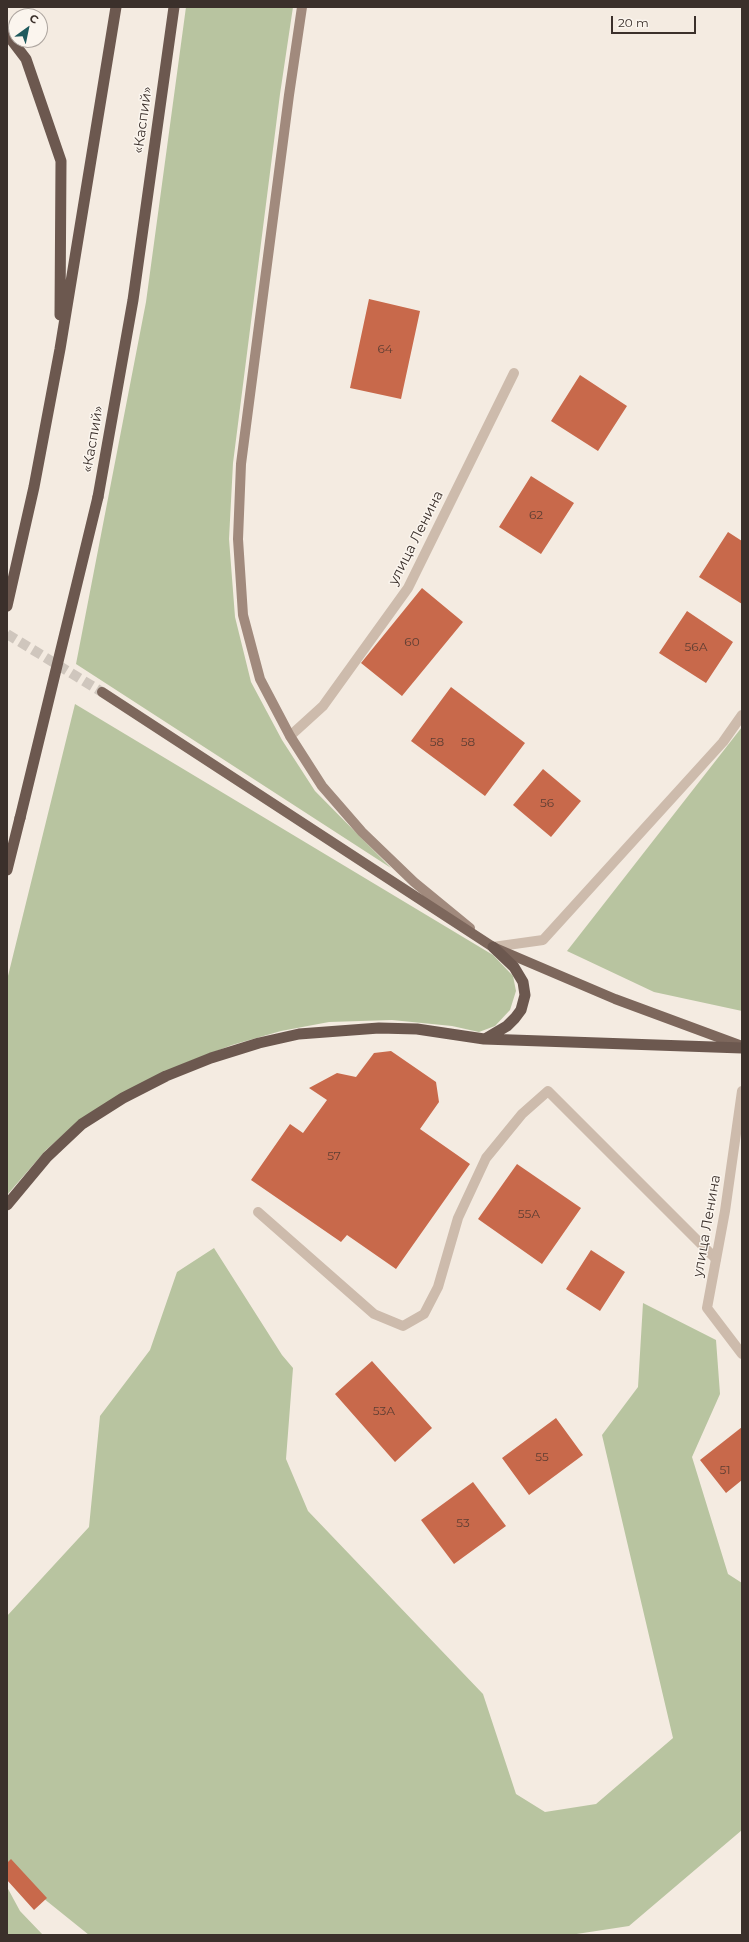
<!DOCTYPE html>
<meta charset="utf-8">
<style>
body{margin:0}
#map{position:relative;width:749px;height:1942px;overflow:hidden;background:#f4ebe1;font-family:Montserrat,sans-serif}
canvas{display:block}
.frame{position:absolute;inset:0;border:8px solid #3b302b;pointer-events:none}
.north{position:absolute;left:8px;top:8px;width:40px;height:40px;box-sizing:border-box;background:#fbf5ee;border:1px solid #aea6a0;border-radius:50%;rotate:33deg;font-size:11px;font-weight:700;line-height:16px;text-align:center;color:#3b302b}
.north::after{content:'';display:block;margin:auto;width:14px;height:18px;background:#1f5a5e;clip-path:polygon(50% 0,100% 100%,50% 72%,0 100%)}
.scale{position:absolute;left:611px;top:16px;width:85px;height:18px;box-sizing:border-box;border:2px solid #3b302b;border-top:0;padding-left:5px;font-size:12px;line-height:14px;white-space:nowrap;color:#3b302b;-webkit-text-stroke:3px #fbf5ee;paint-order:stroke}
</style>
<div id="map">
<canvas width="749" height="1942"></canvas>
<div class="frame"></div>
<div class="north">С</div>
<div class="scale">20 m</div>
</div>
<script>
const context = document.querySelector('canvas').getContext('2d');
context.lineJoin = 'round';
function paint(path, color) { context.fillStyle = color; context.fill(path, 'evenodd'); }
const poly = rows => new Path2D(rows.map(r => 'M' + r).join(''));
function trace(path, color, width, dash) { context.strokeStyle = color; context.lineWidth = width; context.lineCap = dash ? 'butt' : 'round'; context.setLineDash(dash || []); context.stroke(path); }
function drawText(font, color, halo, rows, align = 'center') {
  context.font = font + ' Montserrat,sans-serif'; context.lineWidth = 3; context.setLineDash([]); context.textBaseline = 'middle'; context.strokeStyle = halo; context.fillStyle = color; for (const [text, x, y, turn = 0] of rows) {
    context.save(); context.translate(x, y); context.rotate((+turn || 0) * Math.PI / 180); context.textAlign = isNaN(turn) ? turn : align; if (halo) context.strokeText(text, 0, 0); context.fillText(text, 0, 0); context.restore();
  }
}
paint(poly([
 [186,7,293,7,280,94,233,463,229,539,235,617,251,682,282,740,315,791,391,868,76,664,146,302],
 [75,704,493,955,513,976,516,991,510,1010,495,1026,479,1032,452,1026,392,1020,329,1022,281,1031,232,1045,188,1062,82,1118,46,1150,7,1195,7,980],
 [742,727,742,1011,654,992,567,951],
 [214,1248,282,1355,293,1368,286,1459,308,1511,483,1694,516,1794,545,1812,596,1804,673,1738,602,1435,638,1387,643,1303,716,1340,720,1394,692,1457,728,1574,742,1583,742,1830,629,1926,570,1935,89,1935,7,1869,7,1616,89,1527,100,1416,150,1350,177,1272],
 [7,1887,20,1911,43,1935,7,1935]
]), '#b8c4a0');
paint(poly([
 [369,299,420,311,401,399,350,388],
 [580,375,627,406,598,451,551,421],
 [531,476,574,503,541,554,499,527],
 [728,532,742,541,742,604,699,577],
 [422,588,463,622,402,696,361,663],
 [687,611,733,642,706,683,659,653],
 [451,687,525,743,485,796,411,741],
 [543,769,581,801,551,837,513,805],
 [391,1051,436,1082,439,1102,420,1129,470,1164,396,1269,347,1235,341,1242,251,1180,290,1124,303,1133,327,1100,309,1088,337,1073,356,1077,374,1053],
 [517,1164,581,1208,542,1264,478,1219],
 [591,1250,625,1272,600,1311,566,1289],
 [372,1361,432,1428,395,1462,335,1394],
 [556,1418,583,1455,529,1495,502,1458],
 [742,1427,742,1480,726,1493,700,1460],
 [473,1482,506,1526,454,1564,421,1520],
 [11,1859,47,1898,34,1910,7,1880,7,1863]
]), '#c8694b');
trace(poly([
 [7,634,102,692]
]), '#cfc6bd', 10, [10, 5]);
trace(poly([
 [258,1212,374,1314,403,1326,424,1314,438,1287,458,1218,486,1158,522,1114,548,1091,716,1259]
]), '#cdbbac', 10);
trace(poly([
 [290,736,323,706,408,588,514,373],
 [493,947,543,940,723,742,742,715],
 [742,1091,725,1211,707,1308,742,1354]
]), '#cdbbac', 10);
trace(poly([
 [302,7,289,95,241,464,238,539,243,615,260,679,290,736,322,786,362,832,414,882,470,928]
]), '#a18a7d', 10);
trace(poly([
 [102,692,493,947,615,999,742,1046]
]), '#7d675c', 10);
trace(poly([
 [7,34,26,59,61,161,60,315],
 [98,497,133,300,174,7],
 [7,606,34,487,60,349,116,7],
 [7,870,20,818],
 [485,1039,507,1026,515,1018,521,1010,525,995,523,982,514,967,493,947],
 [7,1205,47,1157,82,1124,123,1098,166,1076,211,1058,259,1043,299,1034,379,1028,417,1029,484,1039,742,1048]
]), '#6c584f', 11);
trace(poly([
 [20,818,98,497]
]), '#6c584f', 11);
drawText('12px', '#5e3e33', null, [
 ["64",385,349],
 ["62",536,515],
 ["60",412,642],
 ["56А",696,647],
 ["58",437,742],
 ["58",468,742],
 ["56",547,803],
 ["57",334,1156],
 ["55А",529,1214],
 ["53А",384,1411],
 ["55",542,1457],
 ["51",725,1470],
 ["53",463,1523]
]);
drawText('14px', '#3b302b', '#fbf5ee', [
 ["«Каспий»",143,120,-82],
 ["«Каспий»",93,439,-80],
 ["улица Ленина",416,538,-63],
 ["улица Ленина",707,1226,-80]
]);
</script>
